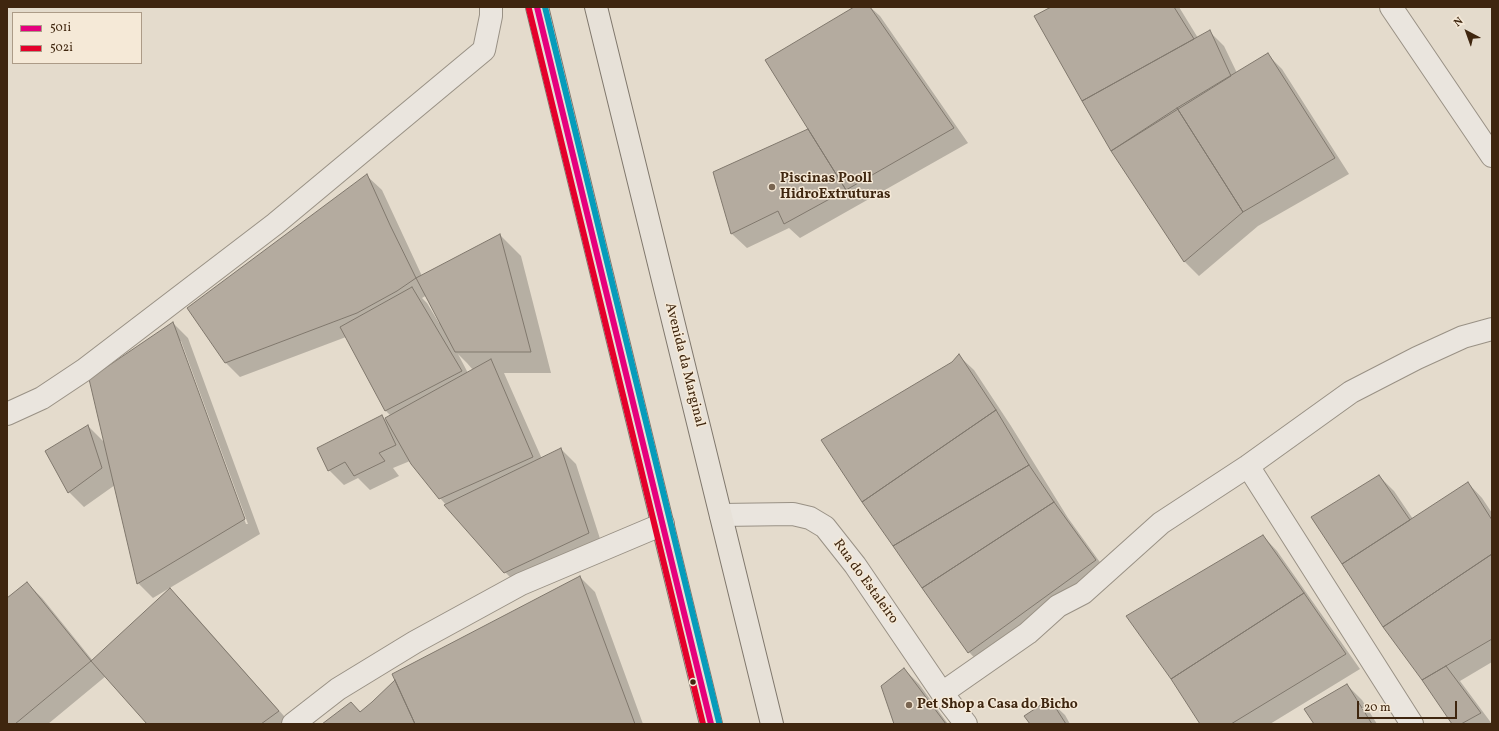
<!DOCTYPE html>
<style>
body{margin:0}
#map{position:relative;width:1499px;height:731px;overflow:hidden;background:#e4dbcc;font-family:Vollkorn,serif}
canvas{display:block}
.frame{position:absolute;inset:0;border:8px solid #3f260f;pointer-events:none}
.legend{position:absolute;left:12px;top:12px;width:130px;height:52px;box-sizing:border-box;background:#f5e9d7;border:1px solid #ac9b87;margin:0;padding:5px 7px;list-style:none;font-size:12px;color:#3f260f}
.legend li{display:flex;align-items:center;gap:8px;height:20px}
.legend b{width:20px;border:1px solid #ac9b87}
.north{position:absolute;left:1447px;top:12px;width:40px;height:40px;-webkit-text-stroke:3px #f5e9d7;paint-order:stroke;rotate:319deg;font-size:11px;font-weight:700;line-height:16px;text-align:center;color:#3f260f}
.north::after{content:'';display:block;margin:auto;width:14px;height:18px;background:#3f260f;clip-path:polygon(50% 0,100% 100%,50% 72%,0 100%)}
.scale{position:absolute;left:1357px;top:701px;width:100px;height:18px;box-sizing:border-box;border:2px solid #3f260f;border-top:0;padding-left:5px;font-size:12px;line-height:14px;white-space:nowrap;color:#3f260f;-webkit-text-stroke:3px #f5e9d7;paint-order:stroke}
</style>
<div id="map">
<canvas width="1499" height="731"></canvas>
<div class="frame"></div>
<ul class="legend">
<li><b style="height:5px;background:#e5007d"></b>501i</li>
<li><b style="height:5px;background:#e4002b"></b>502i</li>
</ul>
<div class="north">N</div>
<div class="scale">20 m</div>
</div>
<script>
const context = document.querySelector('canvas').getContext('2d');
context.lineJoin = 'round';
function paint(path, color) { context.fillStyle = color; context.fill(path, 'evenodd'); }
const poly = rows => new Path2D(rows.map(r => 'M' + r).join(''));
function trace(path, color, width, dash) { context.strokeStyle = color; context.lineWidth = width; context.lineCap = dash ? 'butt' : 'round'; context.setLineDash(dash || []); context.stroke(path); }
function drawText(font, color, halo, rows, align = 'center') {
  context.font = font + ' Vollkorn,serif'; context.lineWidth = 3; context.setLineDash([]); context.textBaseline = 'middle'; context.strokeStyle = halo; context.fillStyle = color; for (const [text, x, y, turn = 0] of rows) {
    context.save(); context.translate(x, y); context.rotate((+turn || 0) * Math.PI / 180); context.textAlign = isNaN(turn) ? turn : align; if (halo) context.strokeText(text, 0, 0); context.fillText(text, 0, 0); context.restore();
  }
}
paint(poly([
 [856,7,870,7,880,16,968,143,800,238,789,228,747,248,732,234,714,173,809,130],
 [1053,7,1179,7,1198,38,1210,32,1224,46,1237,73,1268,55,1282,69,1349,174,1258,226,1199,276,1185,262],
 [367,176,382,190,422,276,500,235,521,256,551,373,504,373,542,459,561,449,576,464,603,548,520,587,505,572,440,498,410,461,393,468,399,476,370,490,358,478,344,485,329,470,382,416,389,424,391,416,386,411,346,337,240,377,225,362],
 [427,295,440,322,439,323,427,303,422,298],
 [458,354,467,363,473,370,468,373],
 [173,323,188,338,260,534,153,598,138,583,115,485,84,507,69,492,88,426,105,443],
 [179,341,181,341,248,524,246,524],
 [959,356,974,370,1011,426,1068,518,1110,576,983,667,969,652,953,363],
 [1379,476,1394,491,1413,519,1468,483,1482,498,1492,513,1492,662,1460,681,1492,724,1453,724,1423,680,1384,626],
 [1263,536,1277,551,1360,669,1270,724,1201,724],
 [580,577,595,592,643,724,324,724,351,703,361,712],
 [27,583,42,598,93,661,170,589,185,604,291,724,148,724,106,676,48,724,7,724,7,599],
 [904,669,919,684,948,724,895,724],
 [1347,685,1362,700,1377,724,1315,724],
 [1050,701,1065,715,1070,724,1031,724]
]), '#0003');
const building = poly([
 [854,7,870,7,954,128,846,190,765,60,854,7],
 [1051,7,1174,7,1194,39,1082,101,1034,16,1051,7],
 [1210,30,1231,76,1111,151,1082,101,1210,30],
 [1268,53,1335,158,1243,212,1177,108,1268,53],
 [1177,108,1243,212,1184,262,1111,151,1177,108],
 [808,129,846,190,784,224,778,211,731,234,713,172,808,129],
 [367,174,390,225,416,278,397,291,357,313,225,363,187,308,367,174],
 [500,234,531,352,455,352,416,278,500,234],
 [412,287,462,371,385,411,340,327,412,287],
 [173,322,245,519,137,584,89,379,173,322],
 [959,354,996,410,862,502,821,440,952,362,959,354],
 [491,359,533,457,439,499,411,464,385,418,491,359],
 [996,410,1029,465,893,546,862,502,996,410],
 [382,415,396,445,379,453,385,461,354,476,345,462,328,471,317,448,382,415],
 [88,425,102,468,68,493,45,451,88,425],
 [561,448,589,533,504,573,444,505,561,448],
 [1029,465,1054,502,922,588,893,546,1029,465],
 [1379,475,1410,520,1342,564,1311,517,1379,475],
 [1468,482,1492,520,1492,554,1383,627,1342,564,1468,482],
 [1054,502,1096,560,968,653,922,588,1054,502],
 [1263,535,1304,593,1171,679,1126,616,1263,535],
 [1492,554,1492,639,1422,680,1383,627,1492,554],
 [580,576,635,724,415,724,392,674,580,576],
 [27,582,91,661,15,724,7,724,7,598,27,582],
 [170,588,279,711,261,724,147,724,91,661,170,588],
 [1304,593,1346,654,1231,724,1200,724,1171,679,1304,593],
 [1446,666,1481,713,1461,724,1452,724,1422,680,1446,666],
 [904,668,946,724,894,724,881,686,904,668],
 [395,680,415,724,322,724,351,702,360,712,372,702,395,680],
 [1347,684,1372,724,1314,724,1304,709,1347,684],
 [1050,699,1066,724,1030,724,1024,716,1050,699]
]);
paint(building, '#b4ab9f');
trace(building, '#80786d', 1);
const minor = poly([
 [1391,7,1492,156],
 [7,414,42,398,84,370,275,224,484,50,491,16,491,7],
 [1248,466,1412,724],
 [721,515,793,514,810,518,825,527,855,565,942,693,966,724],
 [942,693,1028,633,1058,606,1083,593,1161,523,1248,466,1351,392,1417,358,1463,337,1492,329],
 [293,724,338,689,415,642,521,584,663,524]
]);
const primary = poly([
 [537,7,711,724],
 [596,7,772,724]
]);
trace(minor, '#999185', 24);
trace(primary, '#80786d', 24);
trace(minor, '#eae5de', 22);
trace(primary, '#e7e1d8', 22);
trace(poly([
 [537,7,711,724]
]), '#e5007d', 6);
trace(poly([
 [529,9,703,724]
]), '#e4002b', 6);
trace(poly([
 [545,7,719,722]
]), '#069cbb', 6);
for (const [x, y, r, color] of [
 [772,187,4,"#796551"],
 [693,682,3.5,"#3f260f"],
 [909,705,4,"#796551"]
]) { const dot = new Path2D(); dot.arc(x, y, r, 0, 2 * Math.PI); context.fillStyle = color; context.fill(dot); trace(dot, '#f5e9d7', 1.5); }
drawText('bold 14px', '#3f260f', '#f5e9d7', [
 ["Piscinas Pooll",780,179],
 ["HidroExtruturas",780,195],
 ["Pet Shop a Casa do Bicho",917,705]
], 'left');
drawText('14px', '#3f260f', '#f5e9d7', [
 ["Avenida da Marginal",684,365,76],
 ["Rua do Estaleiro",865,582,54]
]);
</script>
